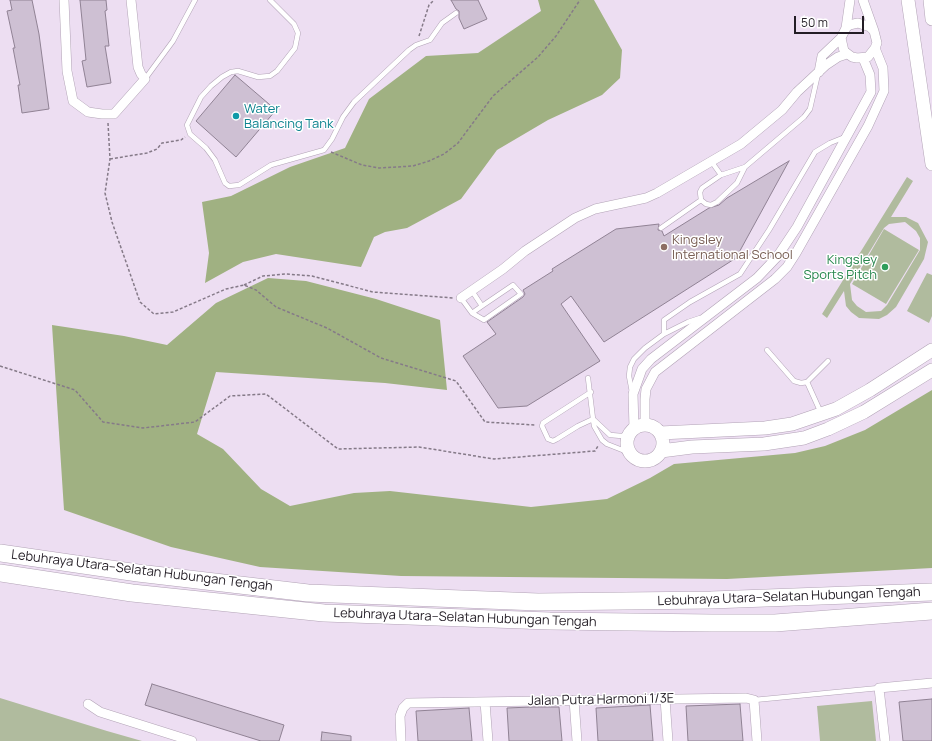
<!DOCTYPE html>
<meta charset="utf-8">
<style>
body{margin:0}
#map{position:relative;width:932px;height:741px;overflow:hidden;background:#eddef2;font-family:Manrope,sans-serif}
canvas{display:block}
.scale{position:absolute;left:794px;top:16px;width:70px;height:18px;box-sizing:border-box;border:2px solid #231d25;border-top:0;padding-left:5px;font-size:12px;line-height:14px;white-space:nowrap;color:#231d25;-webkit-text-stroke:3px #fff;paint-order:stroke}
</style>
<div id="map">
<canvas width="932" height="741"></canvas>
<div class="scale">50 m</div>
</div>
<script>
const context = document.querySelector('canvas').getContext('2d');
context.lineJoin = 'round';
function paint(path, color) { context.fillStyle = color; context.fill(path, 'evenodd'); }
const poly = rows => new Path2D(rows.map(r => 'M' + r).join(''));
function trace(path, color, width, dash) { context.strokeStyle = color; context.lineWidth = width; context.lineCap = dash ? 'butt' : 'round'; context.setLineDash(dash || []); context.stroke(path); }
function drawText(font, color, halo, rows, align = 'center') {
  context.font = font + ' Manrope,sans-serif'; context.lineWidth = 3; context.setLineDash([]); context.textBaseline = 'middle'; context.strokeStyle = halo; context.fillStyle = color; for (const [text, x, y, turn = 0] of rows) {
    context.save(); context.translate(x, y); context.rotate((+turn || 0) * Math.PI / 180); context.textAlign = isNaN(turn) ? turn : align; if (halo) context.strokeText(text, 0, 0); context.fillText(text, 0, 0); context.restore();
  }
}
paint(poly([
 [907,177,913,181,891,217,906,217,918,223,928,242,924,259,896,307,887,315,879,319,859,318,851,312,846,306,844,291,827,318,822,314],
 [905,222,916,231,920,238,920,250,887,305,881,311,866,312,857,306,852,300,850,284,884,228,889,224],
 [884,229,919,250,886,304,852,284],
 [927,273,932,275,932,316,929,323,907,311],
 [0,698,107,731,142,741,0,741],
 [872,701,876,741,820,741,817,706]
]), '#b0bb9e');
paint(poly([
 [538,0,594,0,622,50,620,78,602,95,548,120,497,150,461,199,407,228,385,232,374,237,361,267,276,254,243,262,205,283,209,253,202,202,231,196,290,167,345,148,369,99,426,56,478,53,541,11],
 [268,278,306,281,376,299,440,320,447,390,385,383,216,372,197,434,223,449,261,489,290,506,354,493,390,491,531,507,607,499,650,478,674,464,795,453,825,446,865,430,932,390,932,568,727,579,401,576,260,567,171,547,64,510,52,325,124,336,167,345,216,303]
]), '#a0b182');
const building = poly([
 [10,0,32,0,39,34,49,109,22,113,18,85,20,85,13,48,15,48,7,11,12,10,10,0],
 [80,0,106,0,107,10,105,11,109,46,105,46,111,83,87,87,82,61,86,60,80,0],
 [451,0,478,0,487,19,464,29,459,18,459,11,456,9,451,0],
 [235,75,276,110,236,157,196,121,235,75],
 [789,161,736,258,604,342,571,296,561,304,600,361,527,406,498,408,463,356,496,334,487,322,523,297,525,294,523,290,553,271,552,269,616,229,659,224,658,230,662,231,664,236,709,208,719,205,727,198,789,161],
 [152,684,284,725,279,741,261,741,145,705,152,684],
 [932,699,932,741,903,741,899,702,932,699],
 [740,704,743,741,688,741,686,706,740,704],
 [650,705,653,741,598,741,596,708,650,705],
 [531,707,559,707,562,741,509,741,507,708,531,707],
 [469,708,472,741,418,741,416,711,469,708],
 [322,732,351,736,351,741,321,741,322,732]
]);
paint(building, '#cec0d3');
trace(building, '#908294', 1);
const service = poly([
 [270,0,294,24,298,33,295,48,277,71,270,76,258,77,238,71,231,72,222,77,211,86,201,97,187,125,190,134,206,148,215,160,225,183,229,186,239,185,271,165,324,150,332,139,343,117,354,102,409,50,416,45,430,40,442,23,456,13],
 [145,79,173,41,195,0],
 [711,161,721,175,745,167,804,117,810,109,818,74],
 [721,175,702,188,700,192,701,200,706,204,711,205,717,202,737,183,745,167],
 [661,228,701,200],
 [461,298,472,313,484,320,521,294,513,285,482,306,472,291],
 [472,313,482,306],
 [664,334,688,322,700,318],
 [767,350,794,381,801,383,807,382,821,413],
 [588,378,593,419,610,435,622,436,631,432],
 [807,382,828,361],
 [591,392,543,423,542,426,548,439,553,441,557,439,578,426,593,419,594,426,602,440,607,444,630,453],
 [632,392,629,376,630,367,634,359,645,348,664,334,664,320,690,302,740,274,769,230,815,152,830,143,845,137],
 [754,700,879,688]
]);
const minor = poly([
 [64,0,67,71,73,101,88,112,102,114,114,114,145,79,141,74,138,67,131,0],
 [863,0,874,31],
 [846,28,850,0],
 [819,72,822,56,841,38,846,28,849,25,858,23,870,27,874,31,877,43,875,48,868,57,857,58,852,57,844,51,841,38],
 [461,298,503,269,525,251,575,218,595,209,646,198,657,193,741,144,782,110,797,92,826,65,838,57,847,54],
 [645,425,645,399,646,389,655,372,775,279,787,267,796,253,868,126,884,91,883,68,875,48],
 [634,428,633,394,642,369,651,359,757,278,777,257,797,227,871,92,870,75,863,58],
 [665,699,668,741],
 [574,700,577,741],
 [485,702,488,741],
 [88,704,100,712,192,741],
 [401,741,400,716,403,708,408,703,746,698,754,700,757,741],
 [885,741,879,688,932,683]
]);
const secondary = poly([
 [908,0,932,164],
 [930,0,932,19],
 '627 443a18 18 0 1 1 36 0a18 18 0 1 1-36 0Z',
 [660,433,765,428,792,424,836,409,870,390,932,350],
 [661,451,692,447,764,444,804,438,828,429,864,412,932,370]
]);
const motorway = poly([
 [0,553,138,573,308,593,538,602,711,600,932,592],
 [0,573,132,593,324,613,550,621,712,623,775,623,932,611]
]);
trace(service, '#b2a3b6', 5.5);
trace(minor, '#b2a3b6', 10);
trace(secondary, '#b2a3b6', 14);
trace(motorway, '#b2a3b6', 18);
trace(poly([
 [419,36,429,5,434,0],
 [108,123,110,159,105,193,112,222,140,302,154,314,173,312,226,289,244,285,256,290,276,307,327,328,381,358,456,381,485,422,535,425],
 [331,152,362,165,379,168,413,166,429,161,444,154,458,143,493,96,538,57,556,36,580,0],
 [110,159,147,153,157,149,162,143,181,140,185,137],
 [244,285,263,276,286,274,312,276,373,292,453,298],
 [0,366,75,390,103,422,143,428,195,422,230,396,266,394,338,449,419,447,494,459,595,451,598,446]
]), '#857a88', 1.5, [3, 2]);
trace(service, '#fff', 4.5);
trace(minor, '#fff', 9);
trace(secondary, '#fff', 13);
trace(motorway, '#fff', 17);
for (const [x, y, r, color] of [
 [236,116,4,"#0f9aa8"],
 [664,247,4,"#8d6e63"],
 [885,267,4,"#2e9e5b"]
]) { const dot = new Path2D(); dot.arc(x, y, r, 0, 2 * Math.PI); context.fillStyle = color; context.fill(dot); trace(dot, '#fff', 1.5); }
drawText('13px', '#0d838f', '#fff', [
 ["Water",244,109],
 ["Balancing Tank",244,124]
], 'left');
drawText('13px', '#785e54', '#fff', [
 ["Kingsley",672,240],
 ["International School",672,255]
], 'left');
drawText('13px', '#27864d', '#fff', [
 ["Kingsley",877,260],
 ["Sports Pitch",877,275]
], 'right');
drawText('13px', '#231d25', '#fff', [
 ["Lebuhraya Utara–Selatan Hubungan Tengah",142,571,7],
 ["Lebuhraya Utara–Selatan Hubungan Tengah",789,597,-2],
 ["Lebuhraya Utara–Selatan Hubungan Tengah",465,618,2],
 ["Jalan Putra Harmoni 1/3E",601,700,-1]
]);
</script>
